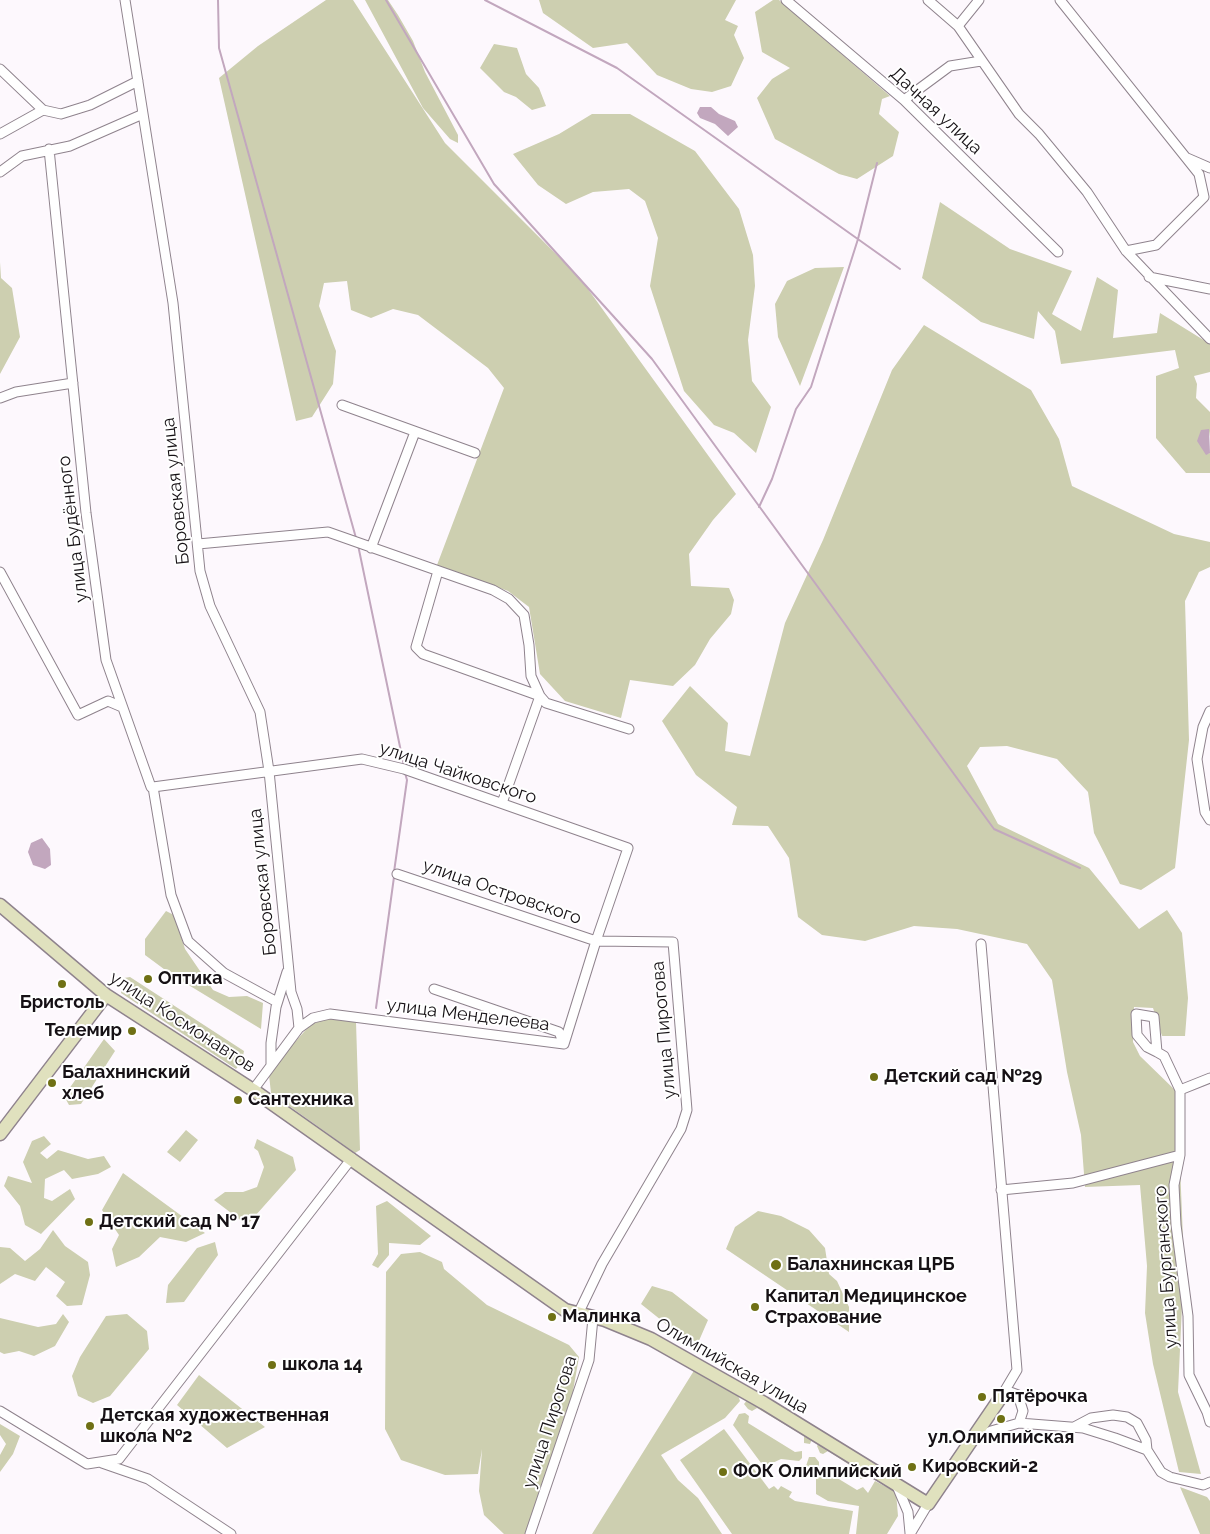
<!DOCTYPE html>
<meta charset="utf-8">
<style>
body{margin:0}
canvas{display:block;background:#fdf8fd}
</style>
<canvas width="1210" height="1534"></canvas>
<script>
const context = document.querySelector('canvas').getContext('2d');
context.lineJoin = 'round';
function paint(path, color) { context.fillStyle = color; context.fill(path, 'evenodd'); }
const poly = rows => new Path2D(rows.map(r => 'M' + r).join(''));
function trace(path, color, width, dash) { context.strokeStyle = color; context.lineWidth = width; context.lineCap = dash ? 'butt' : 'round'; context.setLineDash(dash || []); context.stroke(path); }
function drawText(font, color, halo, rows, align = 'center') {
  context.font = font + ' Raleway,sans-serif'; context.lineWidth = 4; context.setLineDash([]); context.textBaseline = 'middle'; context.strokeStyle = halo; context.fillStyle = color; for (const [text, x, y, turn = 0] of rows) {
    context.save(); context.translate(x, y); context.rotate((+turn || 0) * Math.PI / 180); context.textAlign = isNaN(turn) ? turn : align; if (halo) context.strokeText(text, 0, 0); context.fillText(text, 0, 0); context.restore();
  }
}
paint(poly([
 [326,0,353,0,445,143,580,278,736,494,713,520,689,554,691,586,729,588,734,600,731,614,710,639,695,665,673,686,630,680,621,718,565,701,540,674,529,607,508,591,437,565,504,388,488,368,418,315,393,309,371,318,351,310,347,281,324,283,319,306,336,351,333,384,312,417,296,421,219,78,258,46],
 [365,0,388,0,398,15,413,41,425,72,458,135,458,143,450,139,423,108],
 [539,0,736,0,725,20,738,26,734,35,744,58,731,86,712,92,691,89,657,75,627,43,593,48,543,13],
 [773,0,779,0,890,96,882,99,879,114,899,132,893,156,857,179,839,174,775,139,757,98,772,79,790,68,762,52,755,12],
 [494,44,517,48,526,74,539,88,546,106,532,110,516,97,504,92,480,68],
 [592,114,630,114,695,151,739,209,753,255,755,286,748,340,752,381,771,407,756,453,734,433,714,425,684,391,650,286,658,238,645,201,629,189,593,192,566,204,538,185,513,154,559,134],
 [940,202,1010,249,1072,271,1052,314,1081,331,1097,277,1118,290,1113,338,1157,333,1160,313,1210,344,1210,372,1194,376,1197,384,1196,398,1210,412,1210,431,1206,454,1210,453,1210,473,1186,473,1156,438,1156,376,1179,368,1175,350,1061,364,1055,331,1038,311,1034,339,981,322,922,278],
 [0,262,1,278,12,288,20,337,0,374],
 [844,267,800,386,778,337,775,304,787,281,815,268],
 [924,325,1031,390,1059,439,1072,486,1174,534,1210,542,1210,567,1199,572,1185,601,1189,740,1175,868,1141,890,1120,884,1094,833,1088,792,1057,759,1007,746,980,747,967,766,998,824,1089,868,1139,929,1167,910,1182,933,1188,998,1185,1036,1162,1036,1153,1008,1134,1007,1133,1042,1140,1056,1177,1092,1184,1263,1178,1392,1201,1474,1179,1472,1153,1364,1145,1313,1147,1266,1140,1185,1085,1187,1081,1135,1067,1072,1052,980,1027,944,957,929,914,926,865,941,822,935,798,917,789,858,768,826,732,825,737,807,696,775,662,721,690,686,728,723,725,751,750,756,785,623,823,540,892,370],
 [166,911,174,915,185,949,213,990,229,997,247,996,263,1003,261,1029,172,975,145,955,145,939],
 [130,977,244,1051,242,1061,236,1069,121,993,124,978],
 [331,1018,356,1022,360,1150,355,1153,271,1093,269,1075,287,1051,311,1024],
 [104,1039,115,1051,81,1104,69,1105,64,1096],
 [186,1130,198,1140,180,1162,167,1152],
 [44,1136,51,1144,40,1153,47,1159,58,1150,88,1159,104,1156,111,1167,98,1174,72,1179,64,1170,45,1179,44,1198,52,1201,70,1189,75,1199,41,1234,25,1225,20,1206,4,1186,8,1176,32,1183,23,1162,32,1141],
 [257,1139,293,1157,296,1170,247,1225,214,1200,225,1192,243,1192,257,1187,264,1167,258,1151,254,1148],
 [123,1173,205,1233,186,1242,160,1237,139,1257,116,1267,112,1249,119,1235,102,1210],
 [387,1201,431,1236,420,1245,389,1243,389,1255,378,1268,372,1265,378,1254,376,1206],
 [758,1211,781,1216,809,1230,825,1248,829,1274,837,1281,849,1307,849,1332,726,1249,735,1227],
 [53,1230,65,1246,88,1262,90,1275,82,1305,67,1306,56,1296,65,1282,46,1267,35,1281,15,1274,0,1284,0,1247,10,1248,25,1261,40,1249],
 [215,1242,218,1255,184,1302,166,1303,168,1285,197,1248],
 [420,1252,442,1262,444,1269,487,1305,569,1345,579,1357,570,1408,528,1534,504,1534,484,1515,479,1491,482,1449,478,1474,445,1475,401,1460,385,1429,386,1272,401,1254],
 [652,1286,672,1292,708,1320,698,1343,671,1328,641,1304],
 [63,1314,69,1322,55,1346,34,1356,19,1351,4,1354,0,1352,0,1318,38,1327,56,1324],
 [127,1314,147,1331,149,1349,110,1396,93,1403,78,1396,72,1376,80,1357,106,1316],
 [695,1369,738,1395,740,1401,725,1418,661,1455,678,1480,698,1498,722,1534,592,1534],
 [199,1375,265,1427,227,1448,177,1405],
 [748,1399,812,1439,810,1444,804,1443,804,1436,757,1408,752,1411,748,1409,744,1404],
 [745,1413,749,1416,748,1423,795,1452,802,1451,802,1458,799,1461,781,1459,764,1467,733,1425,739,1414],
 [0,1424,20,1436,13,1454,0,1472,0,1455,6,1444,0,1435],
 [724,1429,769,1489,774,1486,778,1490,781,1486,792,1492,789,1497,795,1501,853,1511,849,1534,732,1534,680,1460],
 [819,1443,867,1473,867,1476,861,1479,858,1477,859,1471,828,1451,823,1454,820,1453,817,1446],
 [809,1457,815,1457,819,1462,819,1467,857,1490,863,1487,868,1493,875,1481,896,1492,898,1516,887,1534,856,1534,859,1506,828,1501,816,1494,816,1477,806,1466],
 [1180,1487,1207,1497,1210,1501,1210,1534,1200,1534]
]), '#cdcfb0');
paint(poly([
 [700,107,711,107,719,114,735,121,738,127,728,136,715,124,700,118,697,113],
 [1209,429,1210,453,1206,455,1197,441,1201,430],
 [42,838,50,849,51,865,45,869,33,865,28,852,31,843]
]), '#c2a7be');
trace(poly([
 [218,0,219,48,356,538],
 [386,0,494,184,652,359,994,829,1080,868],
 [485,0,617,68,900,269],
 [759,507,772,479,796,409,811,387,858,239,877,163],
 [358,545,404,766],
 [394,872,407,780,405,773],
 [376,1008,394,877]
]), '#c2a7be', 2);
const street = poly([
 [125,0,173,303,200,571,210,606,260,712,269,771,291,992,297,1009,299,1028,253,1090],
 [786,0,904,100,1058,252],
 [928,0,958,26,1019,114,1039,134,1087,192,1126,251,1210,339],
 [1060,0,1199,174,1204,197,1156,245,1126,251],
 [958,26,979,0],
 [0,69,43,110,61,114,90,105,138,81],
 [904,100,950,66,981,61],
 [0,134,43,110],
 [49,149,86,513,106,660,151,787,153,787,171,895,188,941,224,973,277,1002],
 [1187,158,1210,168],
 [0,172,22,156,70,146,143,114],
 [1149,277,1210,289],
 [0,398,16,392,73,383],
 [342,405,475,453],
 [198,544,328,532,493,590,509,599,524,615,529,645,531,676,540,696,502,803],
 [371,548,415,432],
 [438,571,416,647,423,654,540,696,546,703,629,729],
 [0,572,78,715,108,701,122,707],
 [1210,711,1203,727,1197,759,1205,812,1210,820],
 [153,787,362,759,404,769,628,848,596,941,564,1044],
 [397,874,596,941,673,942,687,1110,681,1129,602,1264,578,1314],
 [981,944,1017,1370,1001,1397],
 [434,989,559,1032,564,1044],
 [299,1028,313,1018,330,1014,564,1044],
 [1157,1052,1147,1047,1137,1035,1136,1014,1154,1017,1157,1052,1164,1056,1180,1090,1180,1155,1174,1185,1176,1225,1188,1316,1189,1375,1207,1412,1210,1422],
 [271,1065,271,1043,276,1007,287,972],
 [1180,1090,1210,1078],
 [1001,1190,1073,1183,1180,1155],
 [0,1411,87,1464,119,1459,352,1158],
 [1019,1423,1083,1428,1115,1438,1147,1450,1161,1472,1170,1477,1203,1485,1210,1482],
 [1074,1427,1091,1418,1113,1415,1127,1417,1137,1423,1146,1440,1147,1450],
 [973,1439,991,1431,1019,1423,1023,1411,1018,1395,1010,1392,1001,1397],
 [102,1463,148,1479,231,1534],
 [897,1486,908,1512,910,1533],
 [530,1534,589,1360,593,1318],
 [910,1534,928,1504]
]);
const secondary = poly([
 [0,905,106,995,253,1090,565,1310,605,1320,651,1339,764,1403,928,1504,1001,1397],
 [0,1134,106,995]
]);
trace(street, '#8f838d', 11);
trace(secondary, '#8f838d', 15);
trace(street, '#fff', 9);
trace(secondary, '#e0e1be', 12);
for (const [x, y, r, color] of [
 [148,979,5,"#6f7015"],
 [62,984,5,"#6f7015"],
 [132,1031,5,"#6f7015"],
 [874,1077,5,"#6f7015"],
 [52,1083,5,"#6f7015"],
 [238,1100,5,"#6f7015"],
 [89,1222,5,"#6f7015"],
 [776,1265,6,"#6f7015"],
 [755,1307,5,"#6f7015"],
 [552,1317,5,"#6f7015"],
 [272,1365,5,"#6f7015"],
 [982,1397,5,"#6f7015"],
 [1001,1419,5,"#6f7015"],
 [90,1426,5,"#6f7015"],
 [912,1467,5,"#6f7015"],
 [723,1472,5,"#6f7015"]
]) { const dot = new Path2D(); dot.arc(x, y, r, 0, 2 * Math.PI); context.fillStyle = color; context.fill(dot); trace(dot, '#fff', 2); }
drawText('18px', '#161115', '#fff', [
 ["Дачная улица",936,111,43],
 ["Боровская улица",176,491,-96],
 ["улица Будённого",73,529,-97],
 ["улица Чайковского",458,773,18],
 ["Боровская улица",263,882,-96],
 ["улица Островского",502,892,19],
 ["улица Менделеева",468,1015,7],
 ["улица Космонавтов",182,1022,33],
 ["улица Пирогова",664,1030,-95],
 ["улица Бурганского",1166,1267,-94],
 ["Олимпийская улица",732,1366,30],
 ["улица Пирогова",550,1422,-72]
]);
drawText('bold 18px', '#161115', '#fff', [
 ["Оптика",158,979],
 ["Бристоль",62,1003,"center"],
 ["Телемир",122,1031,"right"],
 ["Балахнинский",62,1073],
 ["хлеб",62,1094],
 ["Детский сад №29",884,1077],
 ["Сантехника",248,1100],
 ["Детский сад № 17",99,1222],
 ["Балахнинская ЦРБ",787,1265],
 ["Капитал Медицинское",765,1297],
 ["Страхование",765,1318],
 ["Малинка",562,1317],
 ["школа 14",282,1365],
 ["Пятёрочка",992,1397],
 ["Детская художественная",100,1416],
 ["школа №2",100,1437],
 ["ул.Олимпийская",1001,1438,"center"],
 ["Кировский-2",922,1467],
 ["ФОК Олимпийский",733,1472]
], 'left');
</script>
